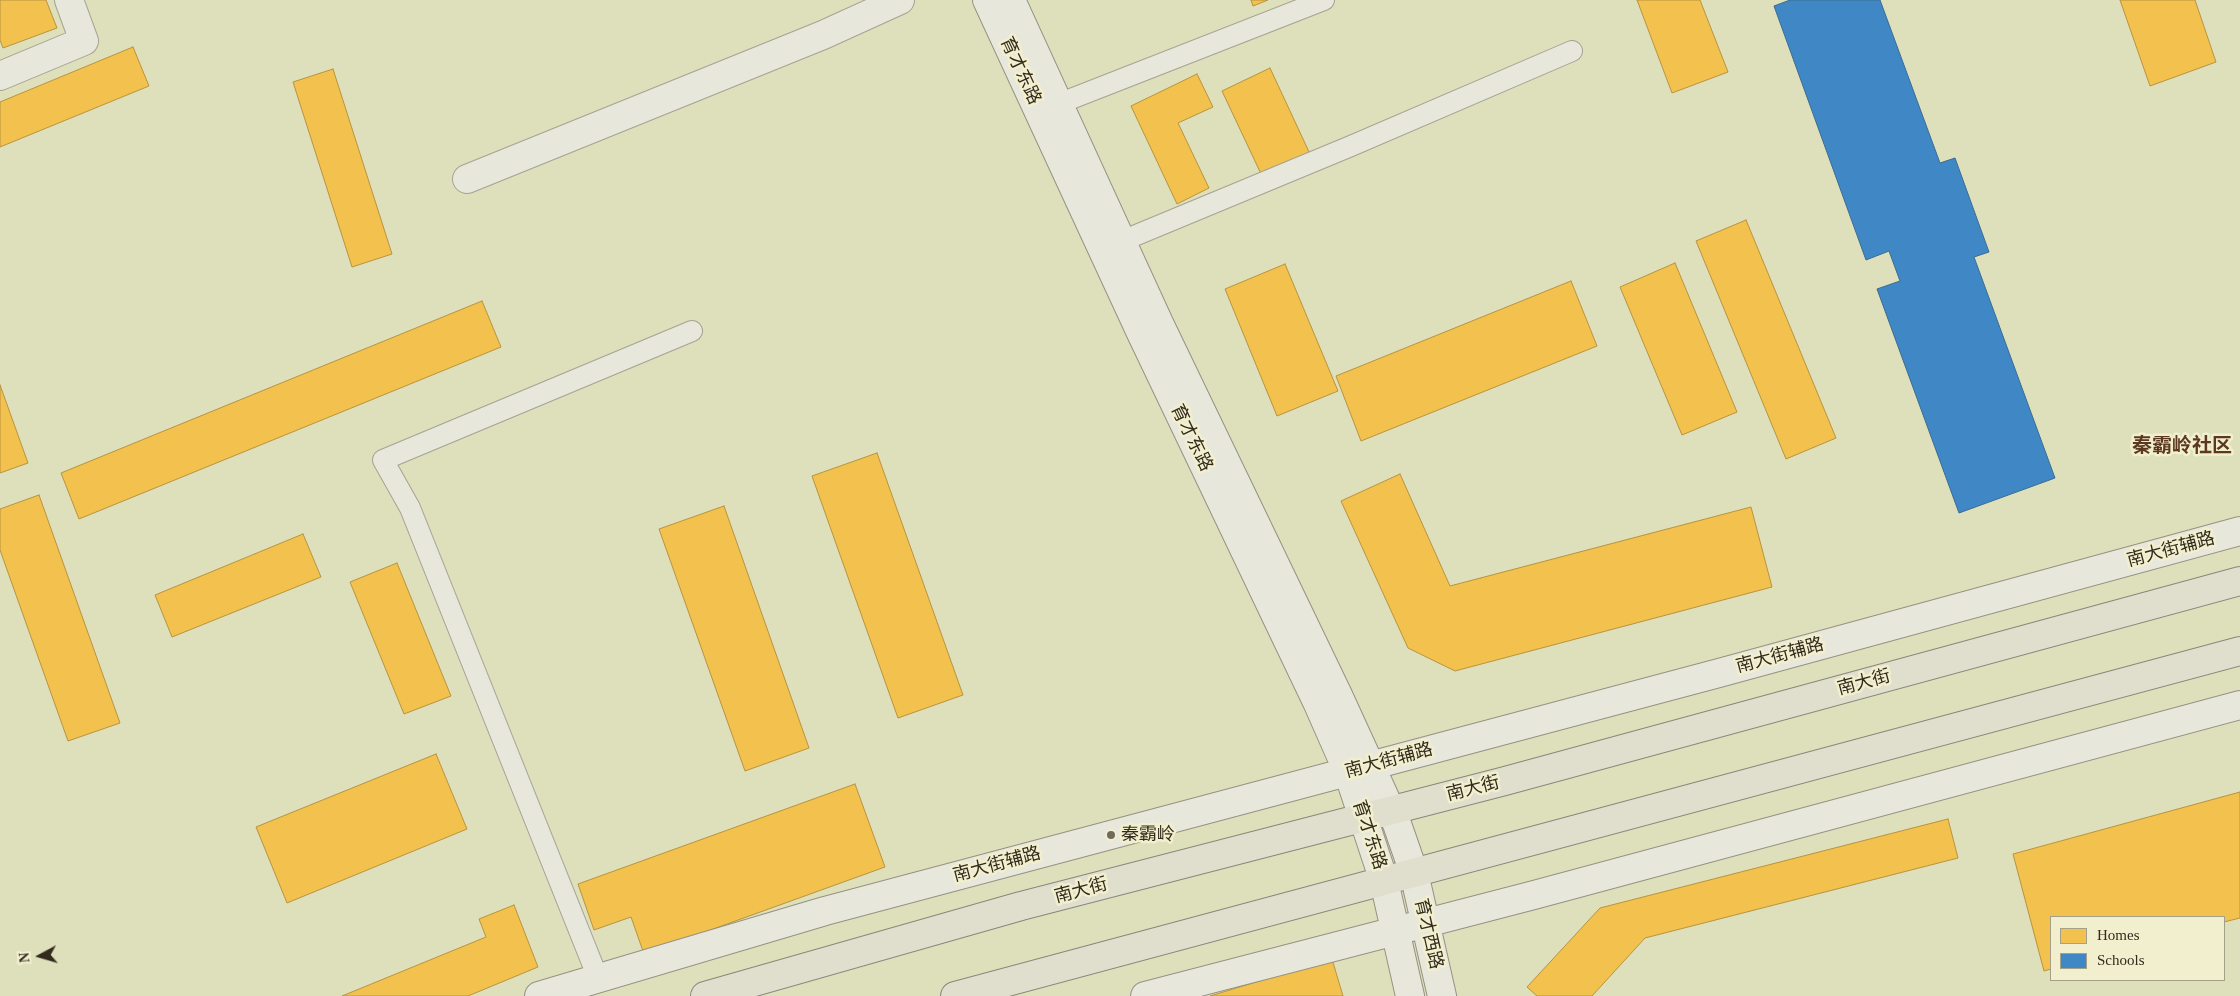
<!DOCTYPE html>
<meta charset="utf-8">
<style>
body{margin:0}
#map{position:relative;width:2240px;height:996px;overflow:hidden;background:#e0deca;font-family:"Times New Roman",serif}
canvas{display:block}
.legend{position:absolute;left:2050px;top:916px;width:175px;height:65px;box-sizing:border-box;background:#f2efcf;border:1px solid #a5a188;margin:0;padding:6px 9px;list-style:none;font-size:15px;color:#322b1d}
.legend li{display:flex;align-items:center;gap:10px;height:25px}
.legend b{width:25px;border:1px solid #a5a188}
.north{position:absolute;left:15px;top:931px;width:50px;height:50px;-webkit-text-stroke:4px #f2efcf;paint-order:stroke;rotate:264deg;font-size:14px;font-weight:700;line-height:20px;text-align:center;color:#322b1d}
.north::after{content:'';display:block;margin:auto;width:18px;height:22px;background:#322b1d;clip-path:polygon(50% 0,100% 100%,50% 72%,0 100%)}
</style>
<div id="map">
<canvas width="2240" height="996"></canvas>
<ul class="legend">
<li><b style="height:14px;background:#f2c14e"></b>Homes</li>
<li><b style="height:14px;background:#3f88c5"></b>Schools</li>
</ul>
<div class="north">N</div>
</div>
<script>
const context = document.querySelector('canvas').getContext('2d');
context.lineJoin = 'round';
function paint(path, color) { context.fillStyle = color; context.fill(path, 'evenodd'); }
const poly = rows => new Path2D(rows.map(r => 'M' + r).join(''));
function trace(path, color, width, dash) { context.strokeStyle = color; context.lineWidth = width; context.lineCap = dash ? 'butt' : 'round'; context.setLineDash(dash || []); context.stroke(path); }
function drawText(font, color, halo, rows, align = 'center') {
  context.font = font + ' "Times New Roman","Noto Sans SC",serif'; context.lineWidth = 5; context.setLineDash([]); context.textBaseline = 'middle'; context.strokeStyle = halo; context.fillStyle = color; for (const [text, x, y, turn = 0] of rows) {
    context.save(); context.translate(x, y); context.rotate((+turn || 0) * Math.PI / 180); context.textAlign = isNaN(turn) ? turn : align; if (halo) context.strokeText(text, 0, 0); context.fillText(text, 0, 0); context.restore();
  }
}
paint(poly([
 [0,0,2240,0,2240,996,0,996],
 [2051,917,2224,917,2224,980,2051,980]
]), '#dedfbb');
const homes = poly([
 [0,0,46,0,57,28,3,48,0,40,0,0],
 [1251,0,1268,0,1253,6,1251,0],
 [1637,0,1700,0,1728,72,1672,93,1637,0],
 [2120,0,2195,0,2216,62,2150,86,2120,0],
 [133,47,149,86,0,147,0,102,133,47],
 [1270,68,1310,154,1262,176,1222,91,1270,68],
 [333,69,392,254,352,267,293,82,333,69],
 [1197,74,1213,107,1178,123,1209,188,1177,204,1131,106,1197,74],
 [1746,220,1836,438,1786,459,1696,241,1746,220],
 [1675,263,1737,412,1682,435,1620,287,1675,263],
 [1285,264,1338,391,1277,416,1225,289,1285,264],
 [1571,281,1597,346,1361,441,1336,376,1571,281],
 [482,301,501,347,79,519,61,473,482,301],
 [0,385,28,463,0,473,0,385],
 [877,453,963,695,898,718,812,476,877,453],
 [1400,474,1450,586,1751,507,1772,587,1455,671,1408,648,1341,501,1400,474],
 [39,495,120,723,68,741,0,550,0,509,39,495],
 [724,506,809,748,745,771,659,529,724,506],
 [303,534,321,577,172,637,155,595,303,534],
 [397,563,451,696,404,714,350,582,397,563],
 [436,754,467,829,287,903,256,827,436,754],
 [855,784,885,867,644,954,631,917,594,930,578,884,855,784],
 [2240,792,2240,918,2224,922,2224,917,2051,917,2051,969,2044,971,2013,854,2240,792],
 [1948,819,1958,858,1645,938,1592,996,1537,996,1527,987,1600,908,1948,819],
 [514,905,538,967,468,996,342,996,486,937,479,919,514,905],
 [1332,959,1343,996,1210,996,1332,959]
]);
paint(homes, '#f2c14e');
trace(homes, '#b8943f', 1);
const schools = poly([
 [1790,0,1880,0,1940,163,1955,158,1989,252,1974,257,2055,478,1959,513,1877,289,1900,281,1889,251,1866,260,1774,6,1790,0]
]);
paint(schools, '#3f88c5');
trace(schools, '#3b6c93', 1);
const lane = poly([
 [1058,104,1324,0],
 [1122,241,1351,146,1572,51],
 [598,978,410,508,383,460,692,331]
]);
const street = poly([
 [0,76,84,41,69,0],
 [467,179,823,35,900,0]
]);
const secondary = poly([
 [987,0,1140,331,1318,704,1348,772,1384,881,1410,996],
 [1011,0,1159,323,1338,695,1397,824,1414,873,1442,996],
 [539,996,825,911,1719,673,2240,531],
 [1145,996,1534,895,2240,705]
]);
const primary = poly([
 [705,996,1021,906,1505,781,2240,581],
 [955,996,2240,651]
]);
trace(lane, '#a5a293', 22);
trace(street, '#a5a293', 30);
trace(secondary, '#959283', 30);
trace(primary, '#8a877a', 30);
trace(lane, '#e8e7db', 20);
trace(street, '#e8e7db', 28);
trace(secondary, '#e8e7db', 28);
trace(primary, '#e0decd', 28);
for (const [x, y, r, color] of [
 [1111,835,5,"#6f6a5a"]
]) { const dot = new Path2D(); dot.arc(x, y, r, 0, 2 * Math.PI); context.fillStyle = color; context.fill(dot); trace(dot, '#f2efcf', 2); }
drawText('18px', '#322b1d', '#f2efcf', [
 ["育才东路",1020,71,65],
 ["育才东路",1191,438,64],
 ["南大街辅路",2171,550,-15],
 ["南大街辅路",1780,656,-15],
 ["南大街",1864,683,-15],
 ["南大街辅路",1389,761,-15],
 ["南大街",1473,789,-14],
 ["育才东路",1369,835,72],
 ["南大街辅路",997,865,-15],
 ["南大街",1081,891,-15],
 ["育才西路",1428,934,77]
]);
drawText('18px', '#322b1d', '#f2efcf', [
 ["秦霸岭",1121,835]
], 'left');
drawText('bold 20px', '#5b381f', '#f2efcf', [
 ["秦霸岭社区",2182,447]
]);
</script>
